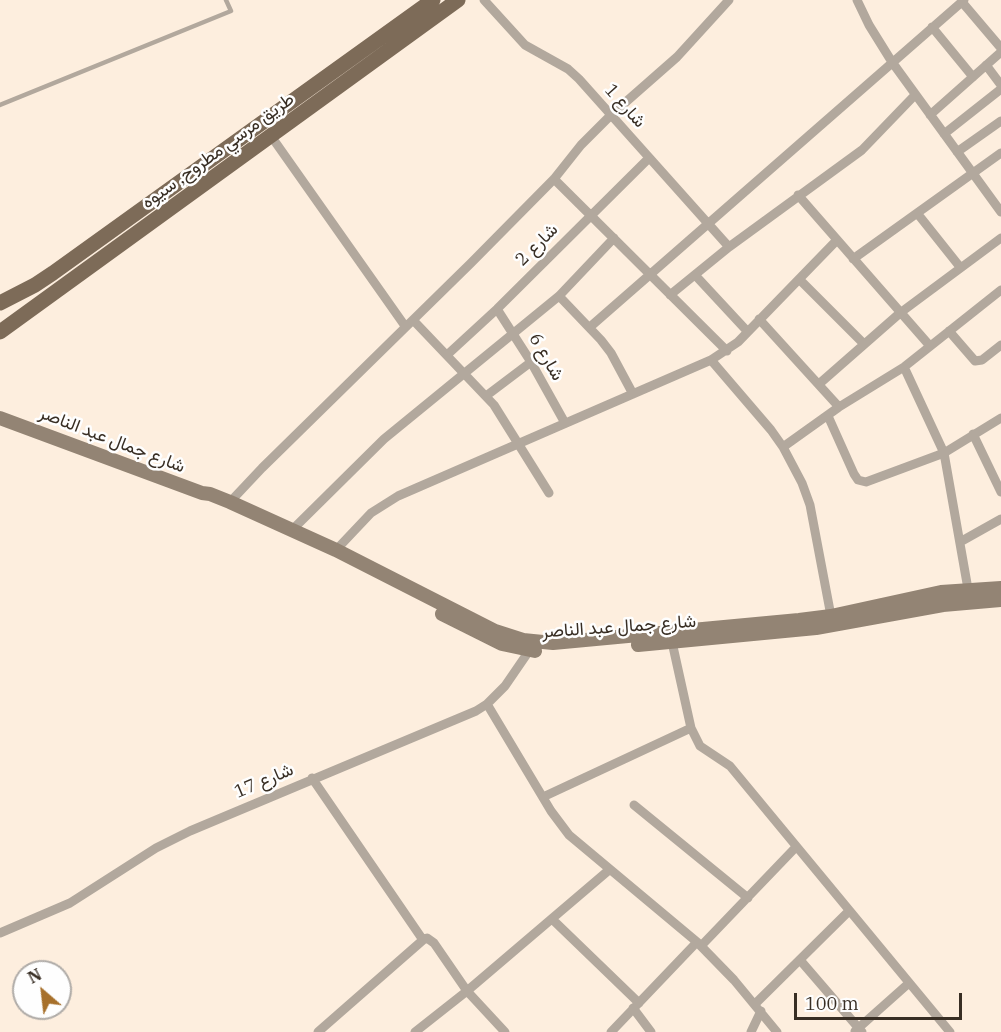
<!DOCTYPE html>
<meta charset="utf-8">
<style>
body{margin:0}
#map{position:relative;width:1001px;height:1032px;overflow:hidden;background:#fdeede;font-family:"IBM Plex Serif",serif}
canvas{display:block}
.north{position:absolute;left:12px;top:960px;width:60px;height:60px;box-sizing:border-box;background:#fefefe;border:2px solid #afaba7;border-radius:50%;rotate:332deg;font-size:16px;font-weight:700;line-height:24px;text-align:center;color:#382e24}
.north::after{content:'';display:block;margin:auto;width:21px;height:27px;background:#a7702b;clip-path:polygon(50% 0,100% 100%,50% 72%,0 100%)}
.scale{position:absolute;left:794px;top:993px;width:168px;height:27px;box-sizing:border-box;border:3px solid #382e24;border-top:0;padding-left:8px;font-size:18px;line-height:21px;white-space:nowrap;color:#382e24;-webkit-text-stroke:4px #fefefe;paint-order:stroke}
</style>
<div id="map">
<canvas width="1001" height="1032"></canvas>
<div class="north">N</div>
<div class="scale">100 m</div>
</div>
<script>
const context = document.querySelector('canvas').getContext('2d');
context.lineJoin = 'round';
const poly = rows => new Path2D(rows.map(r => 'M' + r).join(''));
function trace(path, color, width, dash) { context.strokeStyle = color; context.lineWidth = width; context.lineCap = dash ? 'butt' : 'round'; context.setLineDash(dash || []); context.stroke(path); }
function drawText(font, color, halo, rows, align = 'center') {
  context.font = font + ' "IBM Plex Serif",Vazirmatn,serif'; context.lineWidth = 5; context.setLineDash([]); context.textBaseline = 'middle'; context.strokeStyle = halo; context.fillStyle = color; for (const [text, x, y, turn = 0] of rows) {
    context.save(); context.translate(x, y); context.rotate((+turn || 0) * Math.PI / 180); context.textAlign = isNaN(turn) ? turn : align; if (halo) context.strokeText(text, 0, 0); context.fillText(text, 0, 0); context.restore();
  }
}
trace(poly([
 [0,105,231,11,226,0]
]), '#b2a89d', 4.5);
trace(poly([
 [484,0,525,45,568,69,579,79,729,247],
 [857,0,869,25,892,62,1001,212],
 [962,2,1001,48],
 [932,27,973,77],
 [986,65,1001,85],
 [930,115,1001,52],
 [944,134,1001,89],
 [271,136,405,326],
 [957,152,1001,121],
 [554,179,727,351],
 [798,195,930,346],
 [917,213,960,267],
 [853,259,1001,153],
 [695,275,747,331],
 [799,279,864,344],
 [670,295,729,247,862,150,915,95],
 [559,296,601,340,611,353,633,394],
 [497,309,531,362,565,423],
 [759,319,839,407],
 [413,320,494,405,549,493],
 [590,327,964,0],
 [949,331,975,361,982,360,1001,345],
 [447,355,497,309,649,158],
 [711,360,771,430,783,447,802,483,810,505,831,616],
 [904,367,944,453,968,589],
 [819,384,900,313,1001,238],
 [486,396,531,362],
 [828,416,854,474,858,480,866,482,944,453,1001,418],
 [973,434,1001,492],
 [783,447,839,407,904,367,1001,290],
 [230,502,262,468,471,263,554,179,581,145,611,115,677,57,729,0],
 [292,530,384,439,559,296,614,238],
 [960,542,1001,519],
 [336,550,371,513,398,496,711,360,738,342,837,240],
 [672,642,691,728,700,746,730,766,950,1032],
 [487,704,551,811,569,835,697,942,734,980,777,1032],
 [312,778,423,940],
 [543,797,691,728],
 [634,805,748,898],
 [552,919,639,1003],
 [0,933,70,903,156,848,190,831,476,711,487,704,505,686,529,651],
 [701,946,796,847],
 [800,960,862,1032],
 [755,1004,849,911],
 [633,1008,651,1032],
 [855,1031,909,983],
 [318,1032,423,940,427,938,434,943,467,991,505,1032],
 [415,1032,467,991,609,870],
 [611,1032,697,942],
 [751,1032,761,1011]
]), '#b2a89d', 9);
trace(poly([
 [0,418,202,493,210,494,230,502,336,550,495,631,523,640,553,643,799,620,831,616,941,592,1001,588],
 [442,614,502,644,535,651],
 [638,645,816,628,943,605,1001,600]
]), '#938474', 14);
trace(poly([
 [0,303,35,285,53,273,433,0],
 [0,332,458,0]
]), '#7d6b58', 15);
drawText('18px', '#382e24', '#fefefe', [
 ["شارع 1",625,106,48],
 ["طريق مرسي مطروح, سيوه",218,151,-36],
 ["شارع 2",537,245,-45],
 ["شارع 6",546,357,60],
 ["شارع جمال عبد الناصر",112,440,21],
 ["شارع جمال عبد الناصر",619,627,-4],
 ["شارع 17",264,781,-23]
]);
</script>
